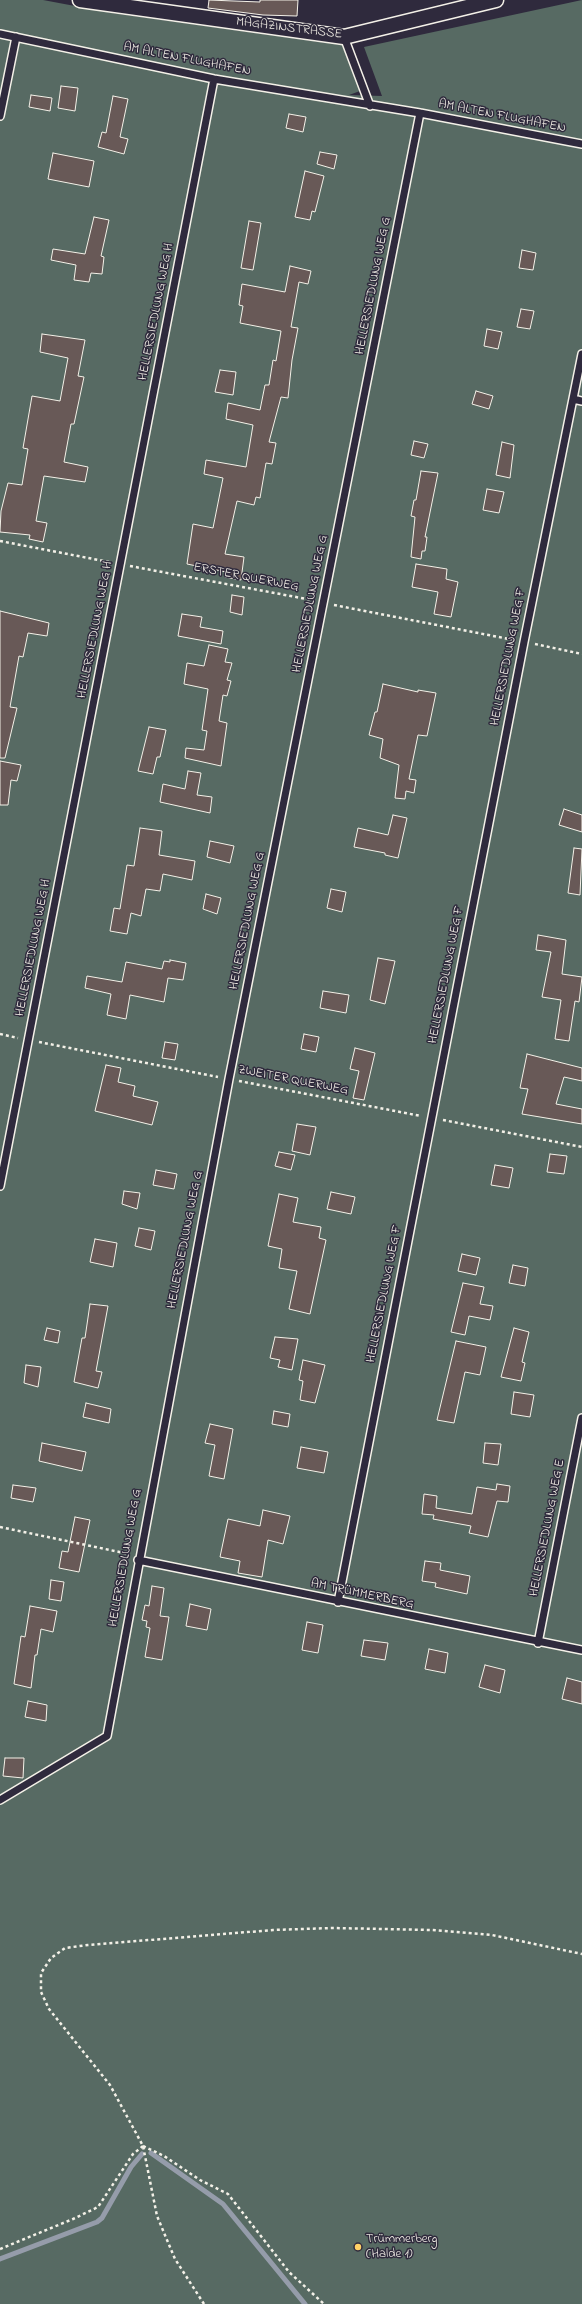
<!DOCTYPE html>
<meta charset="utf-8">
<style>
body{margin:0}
canvas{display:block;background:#2f2a3d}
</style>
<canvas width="582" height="2304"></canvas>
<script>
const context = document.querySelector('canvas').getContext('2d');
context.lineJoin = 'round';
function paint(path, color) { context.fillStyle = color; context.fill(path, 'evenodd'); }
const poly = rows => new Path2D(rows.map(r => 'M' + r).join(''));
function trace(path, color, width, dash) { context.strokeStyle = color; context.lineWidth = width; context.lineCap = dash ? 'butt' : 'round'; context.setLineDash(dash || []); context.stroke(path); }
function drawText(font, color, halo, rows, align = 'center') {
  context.font = font + ' "Indie Flower",sans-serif'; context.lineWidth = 3; context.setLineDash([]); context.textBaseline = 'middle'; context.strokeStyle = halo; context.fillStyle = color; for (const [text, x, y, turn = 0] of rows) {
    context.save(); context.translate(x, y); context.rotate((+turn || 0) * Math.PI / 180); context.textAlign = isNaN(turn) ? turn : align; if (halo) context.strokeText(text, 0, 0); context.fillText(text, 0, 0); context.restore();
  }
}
paint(poly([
 [0,0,43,0,112,13,342,45,360,91,349,95,382,96,364,47,582,0,582,2304,0,2304]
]), '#576a63');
trace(poly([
 [151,2153,223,2204,305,2304],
 [0,2259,97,2222,102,2218,131,2167,142,2154]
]), '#959caa', 5);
const building = poly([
 [209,0,260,2,260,0,298,0,297,16,263,15,208,8,209,0],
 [61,86,78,88,75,111,58,108,61,86],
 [31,95,52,98,50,111,29,107,31,95],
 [113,96,128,99,120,137,128,139,124,154,98,147,102,132,106,133,113,96],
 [289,114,306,117,303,132,286,128,289,114],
 [320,152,337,155,334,169,317,164,320,152],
 [53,153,94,161,89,187,48,179,53,153],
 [305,171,324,176,315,212,312,211,310,220,295,217,305,171],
 [94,217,109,220,101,256,104,257,102,274,91,273,89,282,74,280,76,265,51,260,53,249,85,254,94,217],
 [249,221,261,223,253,270,241,268,249,221],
 [522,250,536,253,533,270,519,268,522,250],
 [290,266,311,271,308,284,299,282,291,327,298,328,292,360,288,398,281,397,269,442,276,443,272,464,266,463,260,498,256,497,254,505,237,501,225,554,244,557,241,580,225,577,226,572,187,564,193,524,213,528,223,478,204,474,206,460,246,467,253,425,226,419,228,403,260,410,265,385,269,385,273,360,276,361,281,331,240,323,243,306,239,305,242,284,285,292,290,266],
 [521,309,534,311,530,329,517,327,521,309],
 [487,329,502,332,498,349,484,346,487,329],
 [42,334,85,340,78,376,84,377,74,424,71,424,64,462,88,467,85,482,44,476,36,521,47,523,43,542,29,539,30,535,0,532,1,511,8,483,22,485,28,449,23,448,32,396,60,401,68,358,40,352,42,334],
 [220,370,236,372,233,395,215,392,220,370],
 [476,391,493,396,489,409,472,404,476,391],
 [414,441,428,444,424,458,411,455,414,441],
 [502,442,514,445,510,478,496,475,502,442],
 [421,471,438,473,425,537,427,537,425,551,422,551,421,559,411,557,415,517,411,516,414,500,416,500,421,471],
 [487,489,504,492,499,513,483,510,487,489],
 [416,564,447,569,446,579,458,582,451,617,434,614,438,592,412,587,416,564],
 [232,595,244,597,242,615,230,612,232,595],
 [0,611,49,623,47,636,28,633,23,657,19,656,10,707,17,708,5,758,0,758,0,611],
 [182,614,202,617,200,627,223,631,221,644,178,636,182,614],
 [209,645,228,649,225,662,232,663,227,680,231,681,227,696,223,695,219,721,227,723,221,766,185,758,186,748,204,750,207,731,202,730,208,689,184,684,187,663,204,666,209,645],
 [383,684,418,692,418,690,436,693,427,736,418,735,409,779,416,780,414,793,406,791,405,799,395,798,399,765,380,758,383,739,369,735,375,712,377,712,383,684],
 [149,727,166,730,160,757,157,757,153,774,138,771,149,727],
 [0,761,21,765,17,781,11,780,8,805,0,805,0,761],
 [188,771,201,773,197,795,212,797,210,813,160,802,163,784,185,789,188,771],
 [564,809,582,815,582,832,559,825,564,809],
 [393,815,407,818,398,858,385,855,385,853,354,847,358,828,388,835,393,815],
 [140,828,162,831,159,855,195,861,192,880,163,874,160,891,146,889,141,916,131,913,127,934,110,931,114,908,120,909,127,865,134,866,140,828],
 [210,841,234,846,230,863,207,857,210,841],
 [574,848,582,849,580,895,568,893,574,848],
 [331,889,346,892,342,912,327,908,331,889],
 [206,894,221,898,217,914,203,909,206,894],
 [538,935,566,940,562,974,582,977,579,1002,575,1001,569,1041,555,1039,561,1000,542,997,551,952,536,950,538,935],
 [378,958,395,961,385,1004,370,1000,378,958],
 [170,960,186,963,183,980,168,978,164,1002,130,995,126,1019,107,1015,111,994,85,988,87,976,122,982,126,962,162,969,164,961,170,962,170,960],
 [323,991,349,995,346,1013,320,1008,323,991],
 [304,1034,319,1037,316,1052,301,1049,304,1034],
 [165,1042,178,1044,175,1060,162,1058,165,1042],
 [355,1048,375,1053,364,1100,353,1098,359,1071,350,1069,355,1048],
 [527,1054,582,1068,582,1081,564,1077,556,1104,582,1109,582,1124,522,1114,528,1089,520,1088,527,1054],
 [106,1065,121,1068,118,1082,135,1086,133,1096,158,1102,152,1125,95,1111,106,1065],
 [297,1124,316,1127,310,1155,292,1151,297,1124],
 [279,1152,295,1155,291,1170,275,1166,279,1152],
 [550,1154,567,1156,564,1174,547,1172,550,1154],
 [495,1165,513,1168,509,1188,491,1185,495,1165],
 [156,1170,177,1174,174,1189,153,1185,156,1170],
 [124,1191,140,1193,137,1209,122,1204,124,1191],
 [331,1192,355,1197,351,1214,327,1209,331,1192],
 [279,1194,298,1198,293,1222,321,1227,319,1238,326,1240,310,1314,289,1309,297,1271,279,1268,282,1249,268,1246,279,1194],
 [139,1228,155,1231,151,1250,135,1246,139,1228],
 [95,1239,117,1243,113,1267,90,1262,95,1239],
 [462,1254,480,1258,476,1275,458,1271,462,1254],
 [513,1265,528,1268,525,1286,509,1283,513,1265],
 [463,1283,484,1287,480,1304,493,1306,490,1320,469,1316,465,1335,451,1332,463,1283],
 [90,1304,108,1306,96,1371,102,1372,98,1388,74,1382,82,1338,85,1338,90,1304],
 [47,1328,60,1331,58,1343,44,1340,47,1328],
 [514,1328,529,1332,522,1362,525,1363,521,1381,501,1377,514,1328],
 [275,1337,298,1339,292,1370,278,1367,280,1360,270,1358,275,1337],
 [456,1341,486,1347,480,1375,465,1372,454,1423,437,1420,456,1341],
 [303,1360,325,1365,315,1403,300,1400,303,1381,299,1380,303,1360],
 [26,1365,41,1367,38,1387,24,1383,26,1365],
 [514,1392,534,1395,530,1417,511,1414,514,1392],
 [86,1403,111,1409,109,1423,83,1417,86,1403],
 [274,1411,290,1414,288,1427,272,1424,274,1411],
 [210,1424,233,1429,224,1479,209,1476,215,1445,205,1443,210,1424],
 [42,1443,86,1452,82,1471,39,1461,42,1443],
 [485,1443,501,1444,498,1465,483,1463,485,1443],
 [301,1447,328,1452,324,1473,297,1468,301,1447],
 [497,1484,510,1486,508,1502,497,1501,488,1537,469,1533,471,1526,433,1519,434,1515,422,1514,424,1494,437,1496,436,1508,472,1514,477,1487,496,1490,497,1484],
 [13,1485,36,1488,33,1502,11,1498,13,1485],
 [263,1510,290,1516,283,1544,268,1540,262,1577,238,1573,240,1561,220,1557,228,1519,260,1526,263,1510],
 [75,1517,90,1520,79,1572,59,1568,62,1551,68,1552,75,1517],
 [425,1561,441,1563,440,1570,470,1576,467,1594,435,1587,436,1583,422,1581,425,1561],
 [51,1580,64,1582,61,1601,49,1599,51,1580],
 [152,1586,164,1588,160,1616,169,1617,162,1660,145,1657,150,1628,146,1627,147,1621,142,1620,145,1605,149,1606,152,1586],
 [190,1604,211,1609,207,1630,186,1626,190,1604],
 [30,1606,57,1611,53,1632,41,1629,37,1655,35,1655,31,1688,14,1684,21,1636,25,1637,30,1606],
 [307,1622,323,1625,318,1653,302,1650,307,1622],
 [364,1640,388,1643,385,1660,361,1656,364,1640],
 [429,1649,448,1653,445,1673,425,1669,429,1649],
 [485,1665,505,1670,500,1693,479,1687,485,1665],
 [567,1678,582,1682,582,1704,562,1699,567,1678],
 [28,1701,47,1705,46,1721,25,1717,28,1701],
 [5,1758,24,1758,23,1778,3,1776,5,1758]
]);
paint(building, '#685957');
trace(building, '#f4f1e8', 1);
const lane = poly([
 [0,34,214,79,420,113,582,144],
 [344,37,370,106],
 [0,116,16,37],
 [573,399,582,401],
 [0,1186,214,79],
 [138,1560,582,1650],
 [338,1602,524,642,582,354],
 [538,1643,582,1418],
 [0,1800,107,1736,229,1079,420,113]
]);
const street = poly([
 [80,0,344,37,496,0]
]);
trace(lane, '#f4f1e8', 10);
trace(street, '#f4f1e8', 17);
trace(poly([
 [0,541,109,562],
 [130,566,312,600],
 [334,605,514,640],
 [535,644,582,654],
 [0,1034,18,1038],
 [39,1042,218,1077],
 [239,1081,421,1116],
 [443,1120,582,1147],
 [0,1527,129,1554],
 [143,2146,164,2156,200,2180,228,2194,289,2272,324,2304],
 [0,2249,73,2219,98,2207,133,2154,143,2146],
 [204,2304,175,2259,157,2216,143,2146,110,2085,49,2009,41,1992,41,1973,51,1958,65,1948,88,1945,273,1930,333,1928,432,1930,492,1935,582,1954]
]), '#f4f1e8', 2.5, [3, 3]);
trace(lane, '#2f2a3d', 7);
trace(street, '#2f2a3d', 14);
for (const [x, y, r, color] of [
 [358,2247,4,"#ffd166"]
]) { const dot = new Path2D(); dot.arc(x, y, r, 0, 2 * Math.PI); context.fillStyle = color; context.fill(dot); trace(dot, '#2f2a3d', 1.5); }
drawText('13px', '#f4f1e8', '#2f2a3d', [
 ["MAGAZINSTRASSE",289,29,7],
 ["AM ALTEN FLUGHAFEN",187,60,11],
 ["AM ALTEN FLUGHAFEN",502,117,11],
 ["HELLERSIEDLUNG WEG G",374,286,-79],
 ["HELLERSIEDLUNG WEG H",157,312,-79],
 ["ERSTER QUERWEG",246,578,11],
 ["HELLERSIEDLUNG WEG G",311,604,-79],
 ["HELLERSIEDLUNG WEG H",96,630,-79],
 ["HELLERSIEDLUNG WEG F",509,657,-79],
 ["HELLERSIEDLUNG WEG G",248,921,-79],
 ["HELLERSIEDLUNG WEG H",34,948,-79],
 ["HELLERSIEDLUNG WEG F",447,975,-79],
 ["ZWEITER QUERWEG",293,1081,11],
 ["HELLERSIEDLUNG WEG G",186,1240,-79],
 ["HELLERSIEDLUNG WEG F",385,1294,-79],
 ["HELLERSIEDLUNG WEG E",548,1528,-79],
 ["HELLERSIEDLUNG WEG G",126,1558,-80],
 ["AM TRÜMMERBERG",362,1595,12]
]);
drawText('13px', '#f4f1e8', '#2f2a3d', [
 ["Trümmerberg",366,2240],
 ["(Halde 1)",366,2255]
], 'left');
</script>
